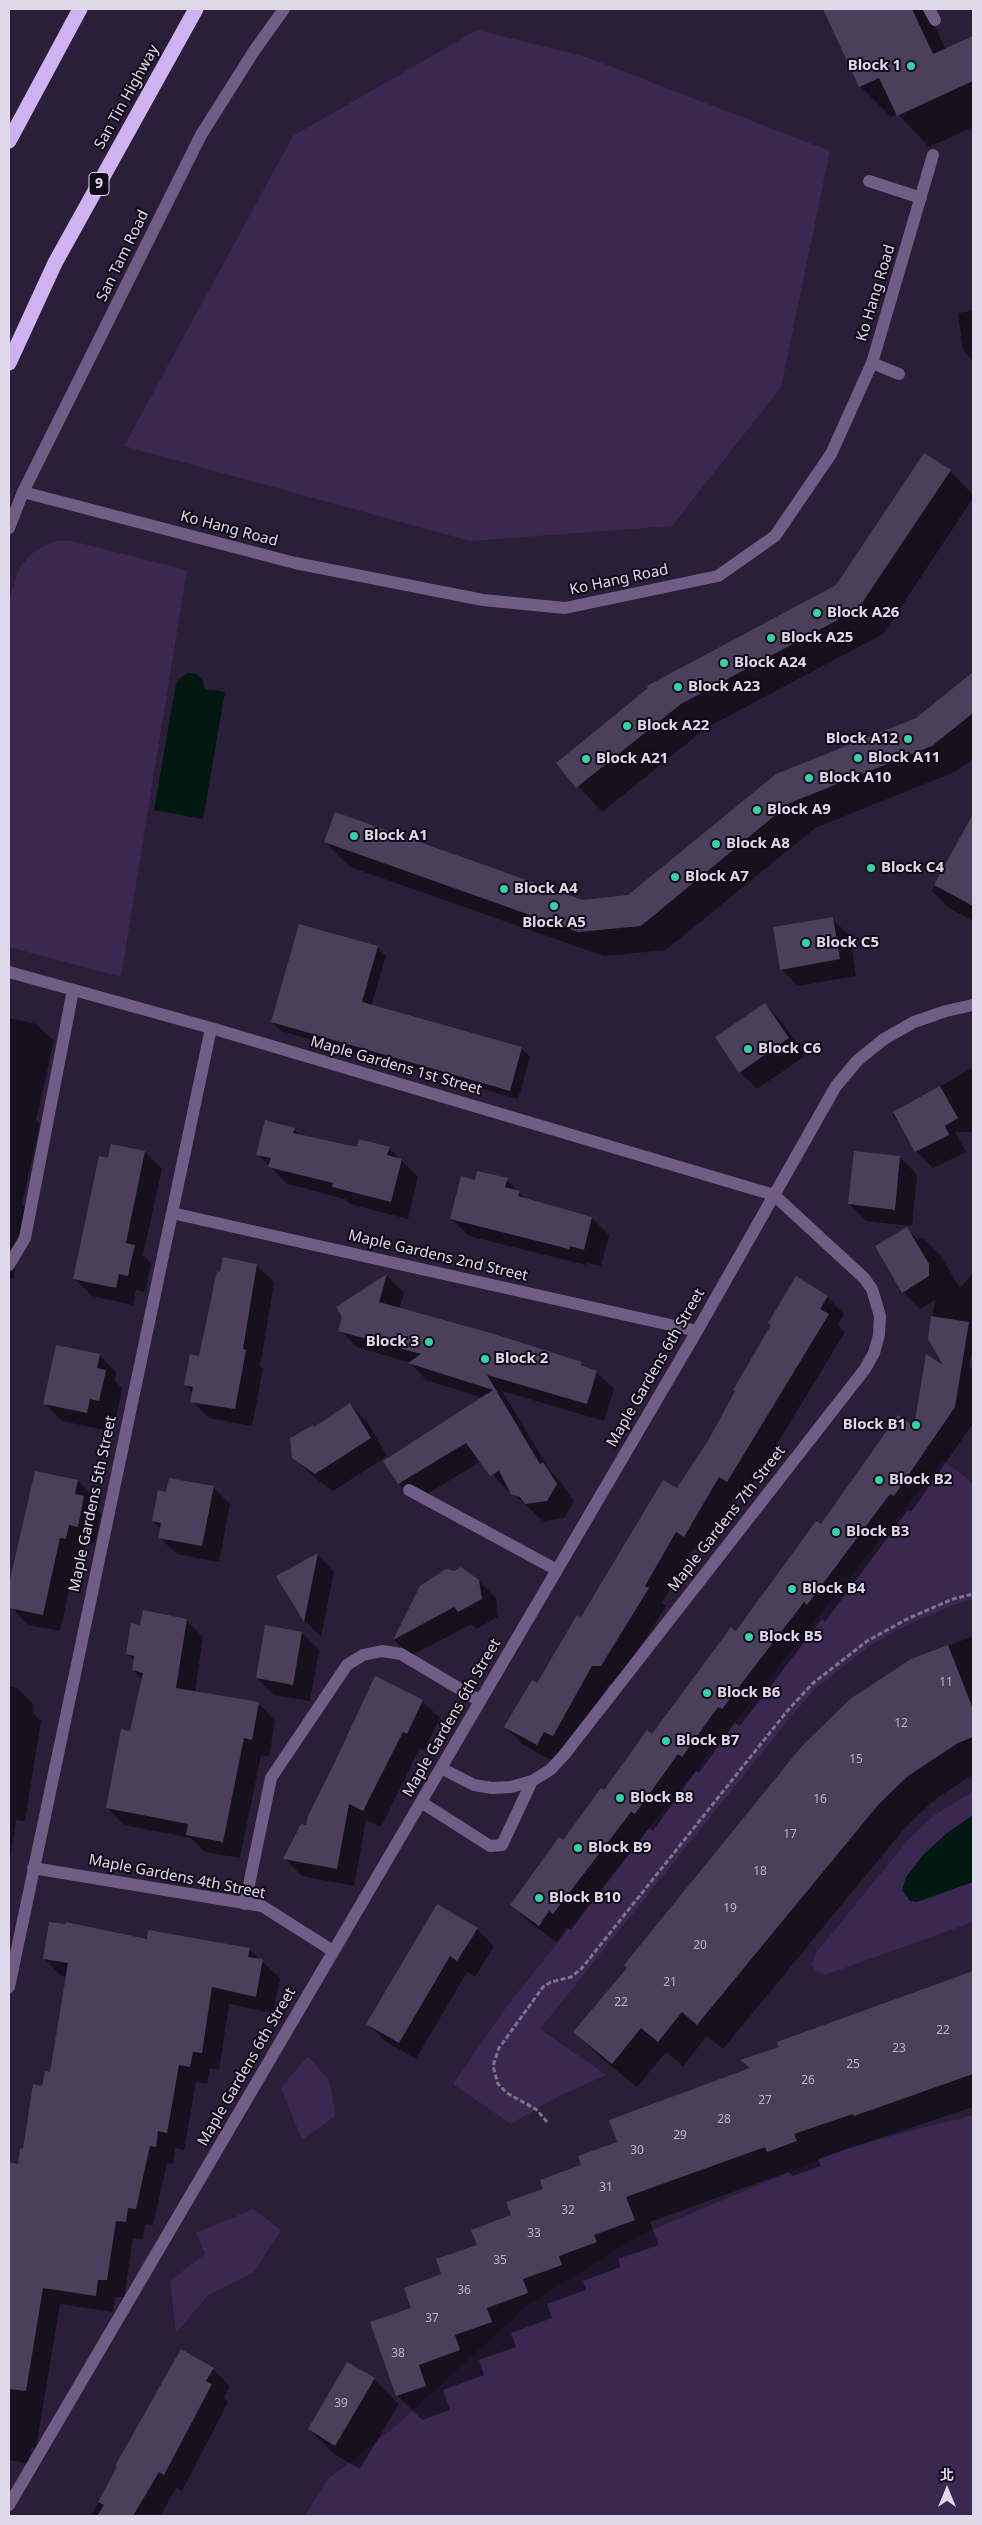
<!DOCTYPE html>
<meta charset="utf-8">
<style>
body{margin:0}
#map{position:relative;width:982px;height:2525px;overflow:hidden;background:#2b1e38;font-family:"Noto Sans","Noto Sans TC",sans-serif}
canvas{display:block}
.frame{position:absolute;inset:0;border:10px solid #e0d9ea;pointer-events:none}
.north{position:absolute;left:922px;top:2465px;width:50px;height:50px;-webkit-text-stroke:4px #110b17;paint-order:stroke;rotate:0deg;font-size:14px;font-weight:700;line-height:20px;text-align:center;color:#e0d9ea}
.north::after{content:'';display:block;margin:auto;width:18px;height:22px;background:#e0d9ea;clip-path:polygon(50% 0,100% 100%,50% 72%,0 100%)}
</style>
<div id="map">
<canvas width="982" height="2525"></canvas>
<div class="frame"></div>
<div class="north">北</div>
</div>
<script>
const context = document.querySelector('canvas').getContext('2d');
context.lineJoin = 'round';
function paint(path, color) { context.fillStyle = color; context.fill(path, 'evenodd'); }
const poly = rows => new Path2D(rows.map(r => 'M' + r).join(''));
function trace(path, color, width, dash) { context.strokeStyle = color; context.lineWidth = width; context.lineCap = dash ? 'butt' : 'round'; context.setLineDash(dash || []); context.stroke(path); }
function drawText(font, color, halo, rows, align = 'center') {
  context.font = font + ' "Noto Sans",sans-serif'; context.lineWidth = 4; context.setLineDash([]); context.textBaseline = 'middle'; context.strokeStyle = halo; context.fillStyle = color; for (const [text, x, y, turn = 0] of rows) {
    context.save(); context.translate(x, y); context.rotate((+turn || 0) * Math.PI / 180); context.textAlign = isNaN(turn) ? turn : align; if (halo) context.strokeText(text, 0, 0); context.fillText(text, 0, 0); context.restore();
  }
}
paint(poly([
 [477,30,586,57,830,151,781,387,672,526,470,541,124,446,293,136],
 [57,541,72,541,187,570,121,977,9,947,9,599,20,567,31,554,43,546],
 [943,1461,973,1483,973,1599,954,1605,911,1623,871,1645,816,1688,793,1714,540,2029,606,2075,557,2097,511,2124,453,2084,507,2006],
 [973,1791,973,1922,825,1975,815,1970,812,1964,816,1953,908,1840,933,1816],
 [308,2056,330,2082,335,2116,302,2140,281,2088],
 [973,2115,973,2516,305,2516,327,2480,399,2423,529,2304,640,2235,849,2147],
 [253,2209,281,2230,254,2272,208,2295,176,2333,170,2281,205,2254,196,2233]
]), '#3b2850');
paint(poly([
 [188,673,197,674,203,681,205,689,225,692,203,819,154,810,176,684,181,677],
 [973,1815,973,1882,917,1902,910,1901,902,1890,906,1877,923,1855,947,1833]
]), '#021911');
paint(poly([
 [842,9,927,9,946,50,973,37,973,127,929,147,898,114,891,117,860,86,828,16],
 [973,311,973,361,963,350,958,313],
 [950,471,973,495,973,498,883,634,706,728,602,812,558,763,837,586],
 [973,675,973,758,957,771,815,828,666,950,604,956,350,867,325,842,583,901,629,896,916,719],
 [955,849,973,858,973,921,949,908,932,891],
 [832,919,850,936,856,976,798,986,781,969],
 [377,947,386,956,371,1006,522,1049,530,1057,518,1099,281,1031,272,1022],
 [765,1005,782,1022,805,1056,757,1089,740,1072],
 [9,1018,36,1024,54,1041,36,1120,40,1124,22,1204,28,1210,13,1279,9,1278],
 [970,1069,973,1069,973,1132,955,1132,966,1152,933,1168,916,1151,901,1124,892,1115],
 [294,1129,301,1136,358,1149,389,1148,418,1177,408,1219,350,1204,345,1199,287,1184,258,1154],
 [145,1152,162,1169,143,1255,151,1263,145,1292,136,1290,133,1305,92,1296,75,1279,109,1159],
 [900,1157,917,1175,912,1226,866,1221,849,1204],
 [507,1180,527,1200,592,1218,609,1235,601,1266,587,1263,586,1265,469,1236,451,1219,476,1181],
 [907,1229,918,1240,922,1237,940,1255,960,1288,973,1273,973,1344,969,1367,972,1368,973,1359,972,1425,911,1512,908,1510,825,1622,822,1619,740,1726,735,1723,699,1773,696,1771,653,1831,649,1828,571,1930,567,1927,557,1942,529,1922,512,1905,653,1735,821,1526,915,1428,947,1368,929,1338,935,1300,920,1309,903,1292],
 [256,1265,274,1282,260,1366,263,1368,252,1426,209,1418,192,1401,193,1393,186,1385,200,1357],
 [387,1276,404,1293,399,1309,581,1363,586,1368,596,1372,614,1389,604,1421,502,1391,550,1471,560,1481,574,1502,564,1518,543,1521,511,1491,509,1492,481,1461,416,1501,399,1483,483,1398,426,1380,411,1363,357,1347,340,1330,344,1317,338,1307],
 [827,1297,844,1314,838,1325,845,1332,744,1498,736,1494,702,1553,694,1548,662,1603,666,1606,615,1687,609,1684,570,1753,554,1762,522,1744,505,1726,678,1490],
 [99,1355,116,1372,115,1381,122,1388,116,1417,107,1415,104,1430,62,1421,45,1404],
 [350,1404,367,1422,387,1456,333,1491,311,1475,293,1457,314,1428],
 [36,1472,78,1481,95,1498,93,1506,101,1514,95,1543,86,1541,83,1555,77,1554,60,1631,28,1625,11,1607,13,1597,9,1589],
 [213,1487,230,1504,219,1562,177,1554,159,1537,161,1529,153,1521,167,1494],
 [317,1554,334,1571,321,1637,305,1621,278,1577],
 [479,1581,496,1598,498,1617,476,1629,471,1624,411,1656,394,1640,421,1586],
 [186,1620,203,1637,195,1692,258,1703,275,1721,269,1757,261,1755,240,1858,205,1852,191,1838,124,1825,107,1807,131,1732,143,1680,133,1670,134,1661,127,1654,141,1626],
 [302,1633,319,1650,310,1701,274,1695,257,1678],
 [973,1636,973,1774,933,1801,903,1830,723,2049,707,2036,683,2066,666,2052,637,2087,600,2057,575,2032,912,1660],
 [9,1686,17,1688,34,1705,33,1713,41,1721,25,1821,16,1820,9,1867],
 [422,1701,440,1718,424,1750,420,1748,381,1827,366,1820,354,1886,302,1876,285,1859,307,1827],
 [477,1929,494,1946,475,1977,467,1972,416,2059,385,2041,368,2024],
 [148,1940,249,1949,280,1978,273,2013,229,2004,219,2070,210,2068,207,2084,196,2082,184,2150,175,2148,173,2164,167,2163,153,2225,145,2224,143,2239,133,2238,124,2297,115,2297,113,2312,60,2304,36,2448,31,2447,29,2463,9,2460,9,2166,19,2166,43,2087,51,2073,67,1976,61,1976,44,1958],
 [973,1973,973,2107,818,2159,821,2166,793,2176,788,2172,650,2222,659,2245,618,2259,621,2267,583,2281,586,2290,547,2304,552,2318,511,2333,516,2347,479,2360,484,2375,443,2390,450,2410,422,2420,397,2395,413,2309,443,2275,545,2190,619,2143,751,2069,742,2060,780,2047,779,2043],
 [213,2369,230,2386,224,2398,228,2402,182,2491,176,2488,160,2516,91,2516,118,2468],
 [374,2379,399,2404,360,2469,334,2454,309,2429]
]), '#0007');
paint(poly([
 [823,9,912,9,933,54,973,36,973,81,897,116,879,78,859,87],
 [924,453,951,470,858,609,681,704,576,788,556,763,648,688,647,686,836,585],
 [973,672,973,713,932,746,790,803,641,926,578,932,324,842,335,812,583,900,628,895,776,774,916,718],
 [973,814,973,906,934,885],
 [833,917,840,959,780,970,773,927],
 [299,924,378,946,362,1002,522,1047,510,1091,271,1022],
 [765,1003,789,1038,739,1073,715,1037],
 [940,1086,958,1118,945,1126,949,1135,915,1152,893,1112],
 [265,1120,295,1128,293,1133,357,1147,359,1139,390,1147,387,1155,402,1159,391,1202,332,1187,333,1183,268,1167,271,1158,256,1155],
 [111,1144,145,1151,126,1243,135,1245,131,1261,128,1276,119,1274,116,1288,73,1279,99,1156,108,1158],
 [854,1151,900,1156,895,1210,848,1204],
 [477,1171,508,1178,505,1187,520,1191,518,1196,592,1217,584,1250,570,1246,569,1249,450,1219,461,1176,475,1180],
 [907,1227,929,1264,929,1276,902,1293,875,1246],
 [223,1257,257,1264,243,1349,246,1350,235,1409,190,1402,193,1387,184,1385,190,1354,199,1356,217,1271,220,1272],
 [387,1274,379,1302,494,1334,582,1362,581,1365,597,1371,587,1404,487,1375,540,1464,543,1462,557,1484,547,1501,525,1504,520,1497,511,1494,499,1471,490,1476,466,1443,398,1484,383,1461,493,1390,408,1363,421,1354,338,1331,342,1317,336,1307],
 [796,1276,828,1296,820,1309,829,1314,727,1482,719,1477,684,1537,676,1532,645,1586,649,1588,601,1666,592,1666,553,1736,544,1732,537,1745,504,1727,532,1680,537,1683,577,1615,581,1617,663,1480,677,1488,709,1439,735,1391,733,1390,771,1325,768,1323],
 [931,1316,969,1322,955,1407,894,1496,890,1494,807,1605,804,1602,722,1709,718,1707,682,1757,678,1754,635,1814,631,1812,553,1914,549,1911,539,1926,510,1905,559,1837,563,1840,601,1788,604,1790,647,1730,652,1734,731,1627,736,1631,816,1521,821,1524,898,1415,914,1426,926,1354,943,1365,928,1339],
 [56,1345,100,1354,97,1368,106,1370,99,1401,90,1399,87,1413,43,1404],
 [350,1403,371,1438,315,1474,292,1458,290,1438,313,1425,314,1427],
 [35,1471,78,1480,75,1494,84,1496,78,1527,69,1525,66,1539,60,1538,43,1615,9,1608,9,1584],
 [169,1478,214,1486,202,1546,158,1538,161,1523,152,1521,158,1490,166,1492],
 [318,1553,304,1622,276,1576],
 [461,1567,479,1580,482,1599,458,1612,454,1607,393,1640,420,1586,446,1569,454,1571],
 [143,1610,187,1619,176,1688,259,1702,252,1740,244,1738,223,1842,186,1835,188,1824,106,1808,121,1729,130,1731,143,1673,132,1670,134,1656,126,1654,131,1623,140,1625],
 [265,1625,302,1632,293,1685,256,1678],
 [948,1645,973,1709,973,1737,958,1743,908,1776,878,1805,697,2025,682,2012,658,2042,641,2028,612,2064,573,2032,627,1968,624,1965,802,1746,850,1699,911,1659],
 [375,1676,423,1700,407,1734,403,1732,363,1811,349,1804,337,1869,283,1859,301,1824,306,1825,308,1816,333,1766],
 [437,1904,478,1928,457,1961,450,1956,399,2043,366,2024],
 [49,1922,65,1924,66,1922,147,1939,148,1930,250,1948,248,1957,263,1959,256,1997,212,1987,202,2053,193,2052,190,2067,179,2065,167,2133,158,2131,156,2147,150,2146,136,2209,128,2208,126,2222,116,2221,107,2280,98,2280,96,2296,43,2288,26,2391,9,2389,9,2162,18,2164,20,2148,23,2149,33,2084,42,2086,45,2071,50,2072,68,1963,43,1959],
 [973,1971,973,2074,854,2116,853,2114,794,2134,797,2141,767,2152,765,2147,626,2197,635,2220,594,2235,597,2242,559,2256,562,2265,523,2279,528,2293,487,2308,492,2322,455,2335,460,2350,419,2365,426,2386,396,2396,370,2322,411,2308,404,2288,441,2274,436,2259,477,2245,471,2230,511,2215,506,2202,543,2189,540,2180,581,2165,578,2156,617,2142,609,2120,750,2068,740,2060,779,2047,777,2042],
 [181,2349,214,2368,206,2381,212,2384,164,2475,159,2472,133,2516,97,2516,104,2505,98,2502,117,2467,115,2466],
 [347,2362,375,2378,335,2446,308,2429]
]), '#4b3f5b');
trace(poly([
 [547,2122,537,2110,507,2093,498,2084,493,2066,499,2048,543,1987,551,1982,571,1977,582,1968,788,1710,812,1684,867,1641,909,1618,953,1599,973,1594]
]), '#7e748a', 3, [5, 2.5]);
trace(poly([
 [929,9,935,20],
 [869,181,921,198],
 [872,363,899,374],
 [23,492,295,563,483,600,565,608,718,576,775,536,831,454,872,363,933,155],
 [9,972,211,1028,774,1195,864,1278,872,1289,880,1316,879,1335,874,1353,865,1369,564,1755,550,1770,532,1781,511,1787,492,1788,474,1785,441,1768],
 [172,1213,697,1331],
 [9,1265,25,1238,73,990],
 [409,1490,557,1570],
 [421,1802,490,1846,502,1845,532,1781],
 [33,1868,262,1906,333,1951],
 [245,1904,271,1778,347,1665,363,1655,382,1651,401,1654,480,1701],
 [9,1987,211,1028],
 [9,2505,697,1331,836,1086,858,1060,884,1039,914,1022,946,1011,973,1005]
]), '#6f5d85', 12);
trace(poly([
 [9,528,23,492,201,135,254,51,284,9]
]), '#6f5d85', 12);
trace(poly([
 [9,141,80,9],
 [9,363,55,263,196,9]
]), '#ceb3f0', 15);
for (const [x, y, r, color] of [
 [911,66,5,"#35d4a7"],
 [817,613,5,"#35d4a7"],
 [771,638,5,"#35d4a7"],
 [724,663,5,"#35d4a7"],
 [678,687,5,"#35d4a7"],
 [627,726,5,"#35d4a7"],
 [908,739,5,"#35d4a7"],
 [858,758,5,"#35d4a7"],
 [586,759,5,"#35d4a7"],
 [809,778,5,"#35d4a7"],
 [757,810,5,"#35d4a7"],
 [354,836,5,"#35d4a7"],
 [716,844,5,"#35d4a7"],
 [871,868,5,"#35d4a7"],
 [675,877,5,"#35d4a7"],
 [504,889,5,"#35d4a7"],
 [554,906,5,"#35d4a7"],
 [806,943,5,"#35d4a7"],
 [748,1049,5,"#35d4a7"],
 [429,1342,5,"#35d4a7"],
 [485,1359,5,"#35d4a7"],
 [916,1425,5,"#35d4a7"],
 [879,1480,5,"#35d4a7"],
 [836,1532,5,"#35d4a7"],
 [792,1589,5,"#35d4a7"],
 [749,1637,5,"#35d4a7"],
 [707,1693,5,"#35d4a7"],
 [666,1741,5,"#35d4a7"],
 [620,1798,5,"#35d4a7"],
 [578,1848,5,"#35d4a7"],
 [539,1898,5,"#35d4a7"]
]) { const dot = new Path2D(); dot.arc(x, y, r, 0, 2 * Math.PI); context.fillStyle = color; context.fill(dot); trace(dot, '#110b17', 2); }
drawText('12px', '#bbb2c6', null, [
 ["11",946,1683],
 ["12",901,1724],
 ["15",856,1760],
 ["16",820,1800],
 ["17",790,1835],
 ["18",760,1872],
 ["19",730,1909],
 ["20",700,1946],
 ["21",670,1983],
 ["22",621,2003],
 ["22",943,2031],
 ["23",899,2049],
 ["25",853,2065],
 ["26",808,2081],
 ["27",765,2101],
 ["28",724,2120],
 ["29",680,2136],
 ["30",637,2151],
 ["31",606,2188],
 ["32",568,2211],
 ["33",534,2234],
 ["35",500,2261],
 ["36",464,2291],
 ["37",432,2319],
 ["38",398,2354],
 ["39",341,2404]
]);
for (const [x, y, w] of [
 [99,184,20]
]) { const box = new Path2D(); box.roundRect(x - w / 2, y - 11.5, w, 23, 4); context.fillStyle = '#110b17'; context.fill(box); trace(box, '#e0d9ea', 1); }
drawText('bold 14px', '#e0d9ea', null, [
 ["9",99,184]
]);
drawText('bold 15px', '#e0d9ea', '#110b17', [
 ["Block 1",901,66,"right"],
 ["Block A26",827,613],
 ["Block A25",781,638],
 ["Block A24",734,663],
 ["Block A23",688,687],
 ["Block A22",637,726],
 ["Block A12",898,739,"right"],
 ["Block A11",868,758],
 ["Block A21",596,759],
 ["Block A10",819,778],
 ["Block A9",767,810],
 ["Block A1",364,836],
 ["Block A8",726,844],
 ["Block C4",881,868],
 ["Block A7",685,877],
 ["Block A4",514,889],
 ["Block A5",554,923,"center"],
 ["Block C5",816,943],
 ["Block C6",758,1049],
 ["Block 3",419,1342,"right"],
 ["Block 2",495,1359],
 ["Block B1",906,1425,"right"],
 ["Block B2",889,1480],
 ["Block B3",846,1532],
 ["Block B4",802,1589],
 ["Block B5",759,1637],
 ["Block B6",717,1693],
 ["Block B7",676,1741],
 ["Block B8",630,1798],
 ["Block B9",588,1848],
 ["Block B10",549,1898]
], 'left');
drawText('15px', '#e0d9ea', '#110b17', [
 ["San Tin Highway",127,97,-61],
 ["San Tam Road",123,256,-64],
 ["Ko Hang Road",876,293,-73],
 ["Ko Hang Road",229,529,15],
 ["Ko Hang Road",619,580,-12],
 ["Maple Gardens 1st Street",396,1066,16],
 ["Maple Gardens 2nd Street",438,1256,13],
 ["Maple Gardens 6th Street",656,1368,-60],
 ["Maple Gardens 5th Street",93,1504,-78],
 ["Maple Gardens 7th Street",727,1519,-52],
 ["Maple Gardens 6th Street",452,1718,-60],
 ["Maple Gardens 4th Street",177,1877,11],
 ["Maple Gardens 6th Street",247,2067,-60]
]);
</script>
